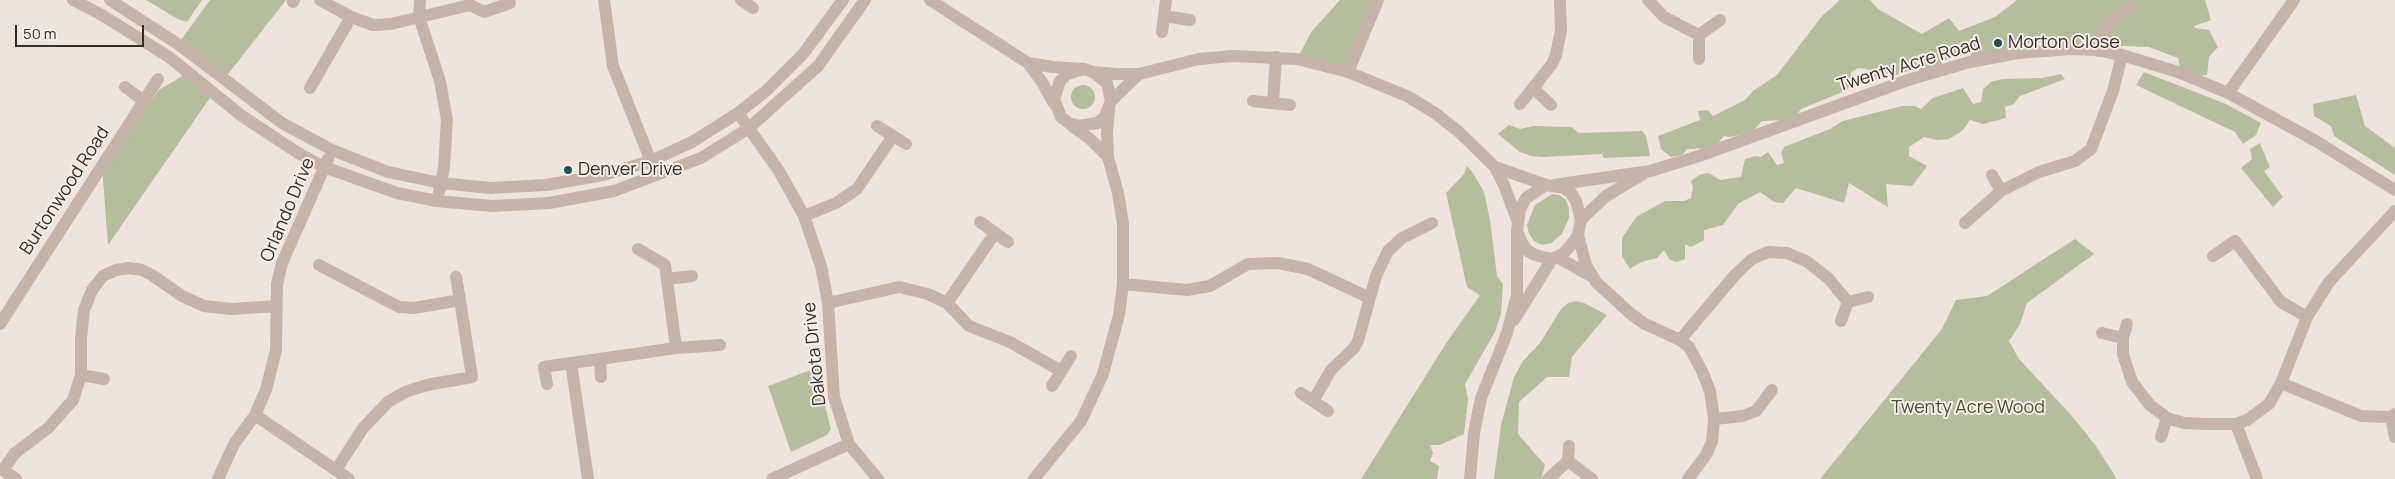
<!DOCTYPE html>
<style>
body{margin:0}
#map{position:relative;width:2395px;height:479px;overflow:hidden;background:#efe4db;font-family:Manrope,sans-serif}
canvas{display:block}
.scale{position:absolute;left:15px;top:25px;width:129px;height:22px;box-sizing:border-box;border:2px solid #342a28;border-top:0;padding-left:6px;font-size:15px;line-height:18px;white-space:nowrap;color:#342a28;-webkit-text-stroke:4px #f7efe7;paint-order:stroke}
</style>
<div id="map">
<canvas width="2395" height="479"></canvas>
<div class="scale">50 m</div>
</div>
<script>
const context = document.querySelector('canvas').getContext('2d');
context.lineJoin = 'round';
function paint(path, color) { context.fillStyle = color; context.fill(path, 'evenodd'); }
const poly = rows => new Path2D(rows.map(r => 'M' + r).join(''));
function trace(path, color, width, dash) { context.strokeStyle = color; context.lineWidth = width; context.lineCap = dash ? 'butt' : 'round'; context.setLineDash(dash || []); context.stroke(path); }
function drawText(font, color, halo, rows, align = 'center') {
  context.font = font + ' Manrope,sans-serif'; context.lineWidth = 4; context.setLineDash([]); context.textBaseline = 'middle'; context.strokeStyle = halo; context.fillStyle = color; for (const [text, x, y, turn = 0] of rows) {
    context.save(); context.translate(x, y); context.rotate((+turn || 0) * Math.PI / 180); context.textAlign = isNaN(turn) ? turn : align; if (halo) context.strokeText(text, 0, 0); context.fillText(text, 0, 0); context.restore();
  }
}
paint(poly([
 [146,0,202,0,187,22,178,19],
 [210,0,286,0,225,78,178,44],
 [1340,0,1378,0,1348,72,1297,59,1312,31],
 [1840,0,1870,0,1878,9,1922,34,1949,18,1959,31,1995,17,2017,0,2205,0,2211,20,2194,26,2195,28,2209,30,2218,47,2209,57,2207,75,2193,76,2180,67,2178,58,2149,47,2034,42,2020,45,2019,48,1969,57,1972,54,1966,54,1943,61,1939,68,1923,74,1917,68,1878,81,1867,69,1858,68,1851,72,1851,84,1847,90,1801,109,1796,116,1786,120,1762,121,1752,132,1730,137,1724,136,1714,148,1687,149,1682,155,1671,157,1661,149,1658,136,1700,120,1698,111,1708,110,1713,116,1745,100,1753,91,1777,75,1822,16],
 [2144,72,2226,104,2261,123,2256,135,2243,144,2235,132,2136,85],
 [2061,74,2065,79,2020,96,2014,104,2005,107,2006,118,1983,124,1970,120,1962,131,1949,139,1937,140,1924,137,1909,147,1909,156,1927,166,1912,186,1886,184,1888,207,1849,183,1844,203,1796,188,1783,203,1774,202,1760,192,1738,204,1723,225,1704,230,1704,240,1691,247,1685,244,1685,259,1677,262,1670,260,1664,250,1657,258,1641,262,1630,269,1622,256,1622,238,1636,217,1665,201,1684,201,1691,198,1693,187,1691,181,1701,174,1709,173,1720,180,1741,177,1745,159,1756,156,1761,157,1768,152,1777,165,1784,163,1781,153,1784,147,1830,129,1843,121,1902,106,1914,106,1921,109,1933,98,1963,88,1973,104,1981,102,1983,89,1991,82,2002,79,2042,78],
 [184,75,214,92,108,245,102,166,159,90],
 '1071 97a12 12 0 1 1 24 0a12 12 0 1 1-24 0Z',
 [2356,95,2365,126,2395,148,2395,175,2334,136,2331,126,2314,116,2313,104],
 [1509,125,1520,129,1533,126,1571,127,1579,133,1642,131,1646,136,1650,156,1604,158,1602,154,1542,157,1531,156,1520,152,1498,134],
 [2260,143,2270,167,2264,171,2283,197,2273,207,2241,168,2252,159,2250,149],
 [1467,166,1473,173,1484,192,1490,220,1497,276,1503,284,1501,314,1495,332,1465,384,1468,400,1464,434,1440,445,1430,445,1433,453,1430,461,1439,466,1437,479,1361,479,1445,345,1480,295,1467,287,1446,193,1464,174],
 [1552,194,1559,195,1565,199,1569,208,1569,218,1562,234,1551,243,1542,245,1534,241,1529,234,1527,225,1535,205],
 [2075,239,2094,254,2027,303,2020,324,2009,341,2019,359,2072,416,2096,446,2117,479,1820,479,1942,329,1956,300,1987,296],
 [1576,301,1584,303,1607,315,1572,357,1569,377,1547,377,1519,402,1518,434,1545,465,1541,479,1494,479,1501,425,1514,377,1523,361,1540,343,1561,309,1568,303],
 [819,367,821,390,831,429,827,435,791,452,768,386]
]), '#b4bd9c');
trace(poly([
 [73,0,102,15,169,57,242,116,298,153,324,167,397,193,437,201,492,206,549,203,614,191,701,158,749,128,818,66,865,0],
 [110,0,178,44,282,123,332,150,388,172,441,183,490,188,546,185,603,175,651,161,692,142,738,113,766,91,803,54,843,0],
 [320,0,351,17,373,25,391,24,470,5,484,12,510,3],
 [420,0,419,17,440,81,447,120,444,168,439,192],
 [604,0,613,66,654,169],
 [741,0,753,8],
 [930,0,1028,63,1042,82,1054,104],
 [1648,0,1664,17,1699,35],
 [293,2,294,0],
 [1164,16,1190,20],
 [1162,32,1166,0],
 [2099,51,2106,27,2111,19,2130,8],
 [1699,59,1699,35,1720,20],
 [1028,63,1053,67,1084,69,1093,72,1107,83,1111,101,1104,118,1097,123,1078,126,1069,123,1061,117,1054,99,1060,81,1067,74,1084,69],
 [1093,72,1116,74,1139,74,1199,59,1232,56,1297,59,1348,72,1407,96,1435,113,1459,132,1495,167,1504,185,1517,220],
 [1348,72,1378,0],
 [125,87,144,101],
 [310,88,351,17],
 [1533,88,1552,64,1556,55,1561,30,1560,0],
 [2228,93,2294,0],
 [1111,101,1139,74],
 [1253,101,1290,105],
 [1273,103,1276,57],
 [1520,104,1533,88,1551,105],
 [738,113,779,171,804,216,821,266,828,303,834,397,849,444,878,479],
 [877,126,906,144],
 [1072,126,1090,139,1108,157],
 [1495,167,1546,185],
 [1546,185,1564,188,1571,193,1576,201,1581,220,1578,235,1570,246,1564,253,1552,259,1535,255,1528,251,1522,243,1517,231,1520,209,1526,198,1546,185],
 [1554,185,1650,171,1699,156,1908,80,1970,62,2018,53,2071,49,2097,50,2122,55,2178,72,2228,93,2314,140,2395,190],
 [2001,191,2039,172,2075,161,2091,149,2113,91,2122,55],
 [804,216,836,203,857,189,893,136],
 [1581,220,1606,196,1643,174],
 [980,222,1008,242],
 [1965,223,2001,191,1992,175],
 [1578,235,1586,265,1596,282,1631,314,1645,324,1680,340,1735,275,1752,259,1768,252,1787,253,1806,261,1828,278,1848,302,1868,297],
 [2213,256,2235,241,2281,302,2307,317],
 [1557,257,1591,276],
 [319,265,399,307,414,308,460,300,472,377,427,385,405,392,388,402,363,428,336,470],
 [456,277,460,300],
 [667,279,692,276],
 [1123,284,1187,290,1210,286,1248,264,1278,263,1308,269,1370,298],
 [828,303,899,287,928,294,947,303,969,326,1010,342,1061,371],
 [947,303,995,233],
 [1514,320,1552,259],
 [1841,321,1848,302],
 [0,324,158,79],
 [2102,333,2123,338,2127,324],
 [2123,338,2123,354,2132,382,2150,405,2167,418,2184,423,2207,424,2236,424,2247,420,2269,404,2281,383,2307,317,2329,282,2395,211],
 [1680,340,1689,347,1702,371,1710,391,1714,419,1712,442,1706,455,1688,479],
 [676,348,720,345],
 [81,375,104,379],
 [601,377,600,359,676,348,665,265,638,249],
 [2281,383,2361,416,2391,417,2395,414],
 [547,384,544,367,571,363],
 [1052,386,1071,356],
 [1301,393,1328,411],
 [1313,401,1331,370,1354,348,1358,341,1376,276,1388,251,1402,238,1432,223],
 [255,415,349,479],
 [2391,417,2395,437],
 [1714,419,1743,416,1756,411,1772,390],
 [2236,424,2257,479],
 [2161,437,2167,418],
 [1568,461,1592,479],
 [16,479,3,470,15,453,48,428,73,400,81,375,81,337,84,310,92,290,103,276,116,270,129,268,142,270,152,275,182,296,204,306,232,309,277,306],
 [218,479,234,444,255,415,266,390,276,350,277,284,282,263,328,159],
 [588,479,571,363,600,359],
 [772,479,849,444],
 [1034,479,1081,421,1103,374,1119,315,1123,284,1123,224,1118,193,1108,157,1107,133,1109,110],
 [1470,479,1474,433,1481,398,1507,333,1517,295,1517,231],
 [1548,479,1568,461,1569,446]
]), '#c6b4a8', 12);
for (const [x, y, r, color] of [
 [1998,43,5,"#215251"],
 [568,170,5,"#215251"]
]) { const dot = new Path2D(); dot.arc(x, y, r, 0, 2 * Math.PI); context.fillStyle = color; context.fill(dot); trace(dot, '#f7efe7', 2); }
drawText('18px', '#342a28', '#f7efe7', [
 ["Morton Close",2008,43],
 ["Denver Drive",578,170]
], 'left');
drawText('18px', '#342a28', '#f7efe7', [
 ["Twenty Acre Road",1909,65,-17],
 ["Burtonwood Road",65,191,-57],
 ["Orlando Drive",288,210,-67],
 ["Dakota Drive",815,354,-96]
]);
drawText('18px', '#46502d', '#f7efe7', [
 ["Twenty Acre Wood",1968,408]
]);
</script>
